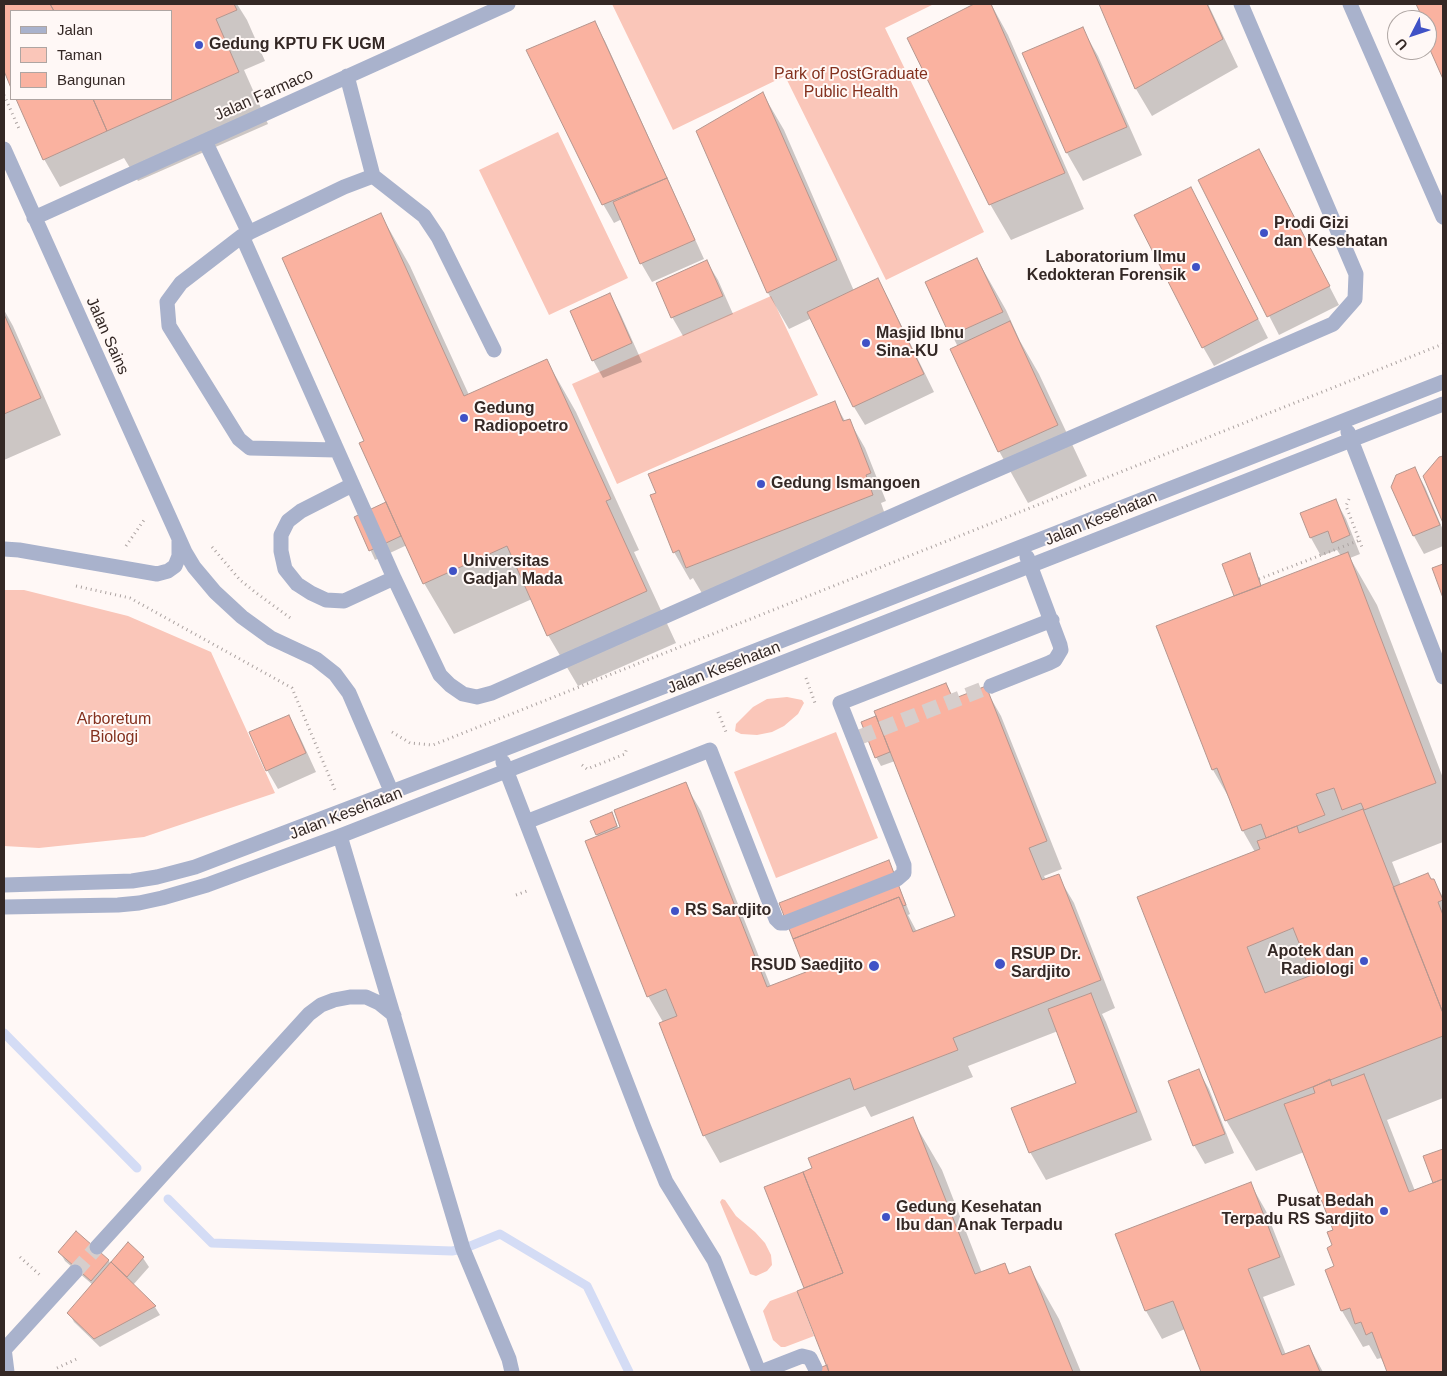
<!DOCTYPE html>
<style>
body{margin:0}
#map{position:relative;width:1447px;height:1376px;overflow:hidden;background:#fff8f6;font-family:Arial,sans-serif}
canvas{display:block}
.frame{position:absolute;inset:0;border:5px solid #342825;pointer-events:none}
.legend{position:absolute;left:10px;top:10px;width:162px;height:90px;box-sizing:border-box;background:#fff8f6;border:1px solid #aea5a2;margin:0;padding:6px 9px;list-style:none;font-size:15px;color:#342825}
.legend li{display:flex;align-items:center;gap:10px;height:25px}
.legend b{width:25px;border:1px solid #aea5a2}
.north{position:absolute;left:1387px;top:10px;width:50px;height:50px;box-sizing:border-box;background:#fff8f6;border:1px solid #aea5a2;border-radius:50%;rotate:229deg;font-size:14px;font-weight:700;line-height:20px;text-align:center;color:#342825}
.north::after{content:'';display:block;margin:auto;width:18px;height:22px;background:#4052c6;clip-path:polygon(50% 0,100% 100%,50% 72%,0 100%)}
</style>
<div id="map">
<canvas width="1447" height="1376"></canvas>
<div class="frame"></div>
<ul class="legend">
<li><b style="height:6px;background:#a9b2cc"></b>Jalan</li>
<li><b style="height:14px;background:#fac6b9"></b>Taman</li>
<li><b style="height:14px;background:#fab2a0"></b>Bangunan</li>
</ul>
<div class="north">U</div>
</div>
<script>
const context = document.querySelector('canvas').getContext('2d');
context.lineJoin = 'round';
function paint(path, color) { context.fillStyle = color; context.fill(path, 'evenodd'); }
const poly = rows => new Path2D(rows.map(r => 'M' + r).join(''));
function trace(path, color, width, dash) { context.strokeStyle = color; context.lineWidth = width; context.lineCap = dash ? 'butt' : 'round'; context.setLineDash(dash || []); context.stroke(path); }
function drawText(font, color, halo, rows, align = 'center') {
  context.font = font + ' Arial,sans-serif'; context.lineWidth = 4; context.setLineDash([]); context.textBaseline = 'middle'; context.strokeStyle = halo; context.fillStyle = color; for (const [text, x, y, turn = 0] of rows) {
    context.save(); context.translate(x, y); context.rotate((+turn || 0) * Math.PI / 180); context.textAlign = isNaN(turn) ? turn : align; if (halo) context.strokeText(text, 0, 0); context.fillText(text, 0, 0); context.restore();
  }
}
paint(poly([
 [612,4,934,4,885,28,984,232,886,280,785,76,673,130],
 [558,132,628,278,549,315,479,170],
 [771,296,818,395,617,484,572,384],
 [4,590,24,590,128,616,211,652,275,793,144,837,39,848,4,846],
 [787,697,802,700,804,703,798,714,784,726,772,732,757,735,741,734,735,731,736,724,753,707,767,699],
 [836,732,878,838,776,878,734,772],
 [722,1199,725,1200,736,1216,755,1232,765,1243,771,1255,772,1265,767,1271,756,1276,750,1274,720,1202],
 [797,1291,814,1336,785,1347,781,1347,773,1340,763,1311,770,1301]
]), '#fac6b9');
paint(poly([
 [4,4,237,4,247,20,265,61,244,70,268,124,138,181,124,158,60,187,44,159,18,99,171,99,171,11,11,11,11,84,4,68],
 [977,4,991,4,1008,35,1084,209,1011,240,990,204,909,38],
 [1101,4,1208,4,1238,67,1152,116,1136,89],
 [1418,4,1443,4,1443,76,1427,40,1427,20,1424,20],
 [594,23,605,41,704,259,652,282,641,263,622,219,614,223,603,204],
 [1082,28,1098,56,1142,155,1083,181,1067,153,1024,53],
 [763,94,784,130,854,291,877,280,888,298,934,392,865,425,854,407,812,318,789,329,768,293,698,132],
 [1259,150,1339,305,1279,335,1199,180],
 [1201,207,1268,338,1214,366,1203,347],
 [381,215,410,266,469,395,547,361,576,412,639,550,634,552,676,643,578,686,548,635,532,599,454,634,424,583,407,545,375,560,356,518,388,509,366,441],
 [977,259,1006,310,1020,341,1039,374,1087,476,1028,503,999,451,958,347,926,283],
 [707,262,718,280,733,314,683,336,672,317],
 [610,295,620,313,642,362,603,378,593,360],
 [4,310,13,326,61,435,4,460],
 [834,402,845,421,849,420,865,448,886,501,881,503,888,523,703,595,693,578,690,580,674,552],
 [1443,457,1443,520,1425,477,1440,458],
 [1415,469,1425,487,1443,530,1443,546,1424,554,1414,536],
 [1336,501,1346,519,1360,554,1350,558,1377,605,1443,778,1443,842,1392,862,1401,885,1433,880,1443,897,1443,1098,1387,1120,1415,1191,1435,1184,1425,1157,1443,1150,1443,1372,1388,1372,1381,1358,1377,1359,1369,1345,1363,1347,1342,1311,1327,1271,1336,1267,1334,1231,1304,1152,1256,1171,1226,1120,1255,852,1243,831,1232,803,1213,770,1158,627,1236,597,1249,554,1254,563,1262,587,1341,556,1337,550,1321,556,1311,538],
 [946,685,955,700,985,688,1001,716,1062,869,1044,876,1046,880,1058,876,1074,903,1115,1008,1102,1014,1106,1022,1152,1140,1046,1180,1030,1152,1078,1084,1058,1031,968,1066,973,1077,871,1117,865,1106,720,1163,704,1135,663,1022,648,996,597,834,612,814,619,829,685,784,701,811,771,987,808,973,888,862,893,871,910,914,908,915,917,932,956,917,895,761,881,766,876,757,878,723],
 [288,716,299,735,316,772,278,789,267,770],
 [1198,1070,1209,1089,1234,1153,1205,1164,1194,1145],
 [912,1119,942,1170,982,1273,1004,1264,1011,1275,1030,1268,1059,1319,1081,1372,813,1372,826,1367,829,1372,830,1371,806,1289,766,1188,813,1169],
 [1250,1183,1266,1211,1295,1285,1263,1297,1286,1355,1309,1346,1323,1372,1202,1372,1185,1329,1162,1339,1146,1311,1117,1235],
 [128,1244,143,1258,149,1267,133,1285,155,1307,160,1315,100,1347,74,1322,69,1313,93,1285,65,1261,60,1252,108,1260,111,1264]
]), '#0003');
trace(poly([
 [4,1033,137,1168],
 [168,1199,212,1243,452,1251,463,1249,500,1234,587,1286,629,1372]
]), '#d4dcf5', 9);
const building = poly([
 [4,4,50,4,54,11,11,11,11,88,4,71,4,4],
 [50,4,234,4,237,10,216,19,239,72,107,131,93,99,171,99,171,11,54,11,50,4],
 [974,4,991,4,1065,173,989,205,907,38,974,4],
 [1099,4,1207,4,1223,39,1135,89,1099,4],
 [1416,4,1443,4,1443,79,1427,43,1427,20,1421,20,1423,19,1416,4],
 [595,21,667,178,602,205,526,50,595,21],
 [1083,27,1127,127,1066,153,1022,53,1083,27],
 [763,92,837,260,767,293,696,131,763,92],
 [16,99,93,99,107,131,43,160,16,99],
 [1259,149,1330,286,1267,317,1198,180,1259,149],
 [667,178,695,240,640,264,613,202,667,178],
 [1191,187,1258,319,1202,348,1134,215,1191,187],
 [381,213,464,396,547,359,611,499,606,501,647,591,547,636,507,546,423,584,359,443,364,441,282,258,381,213],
 [977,258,1003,312,950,336,925,282,977,258],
 [707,260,723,296,671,318,656,283,707,260],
 [878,278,924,374,853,407,807,312,878,278],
 [610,293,632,343,592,361,570,311,610,293],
 [4,314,41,398,4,414,4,314],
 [1010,321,1058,425,998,452,950,349,1010,321],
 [835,401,843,421,850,419,871,473,866,475,873,495,686,568,679,550,673,553,650,495,656,493,648,474,835,401],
 [1443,456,1443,523,1423,476,1439,457,1443,456],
 [1415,467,1440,525,1413,536,1391,487,1396,475,1415,467],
 [1336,499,1350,535,1332,543,1328,531,1310,538,1300,513,1336,499],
 [386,502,401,536,369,551,354,517,386,502],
 [1348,552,1436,783,1364,810,1361,803,1342,810,1334,788,1316,794,1325,815,1266,838,1261,824,1242,831,1217,768,1212,770,1156,626,1348,552],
 [1250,553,1261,586,1234,596,1222,564,1250,553],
 [1443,564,1443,598,1432,568,1443,564],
 [946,683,953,699,986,686,1047,841,1029,848,1042,880,1059,874,1101,980,953,1038,958,1050,854,1090,850,1078,703,1136,659,1023,677,1016,666,989,647,997,585,841,620,827,614,810,686,782,767,987,806,972,793,939,899,897,913,932,955,916,874,711,946,683],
 [289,715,306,753,266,771,249,732,289,715],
 [876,716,890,752,875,758,861,722,876,716],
 [1363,809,1443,1013,1443,1036,1225,1121,1137,897,1260,849,1257,841,1266,838,1297,826,1299,833,1363,809],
 [1293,928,1312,975,1265,993,1247,947,1293,928],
 [612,812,617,826,596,835,590,821,612,812],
 [889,860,906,905,903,906,899,897,793,939,779,903,889,860],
 [1428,873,1431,879,1434,879,1443,900,1438,902,1443,915,1443,1013,1393,887,1428,873],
 [1091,993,1137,1112,1029,1153,1011,1108,1076,1083,1048,1009,1091,993],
 [1199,1069,1225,1134,1193,1146,1168,1081,1199,1069],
 [1364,1074,1409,1192,1443,1179,1443,1372,1387,1372,1372,1332,1366,1335,1361,1322,1355,1324,1350,1308,1341,1311,1325,1270,1334,1266,1327,1248,1332,1245,1327,1232,1333,1230,1284,1104,1315,1093,1313,1087,1330,1079,1332,1086,1364,1074],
 [913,1117,975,1274,1005,1263,1009,1274,1030,1266,1073,1372,829,1372,797,1291,843,1273,803,1172,812,1168,808,1158,913,1117],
 [1443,1149,1443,1179,1433,1183,1423,1156,1443,1149],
 [803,1172,843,1273,804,1288,764,1187,803,1172],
 [1251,1182,1280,1257,1248,1269,1282,1355,1309,1345,1320,1372,1201,1372,1173,1301,1145,1311,1115,1234,1251,1182],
 [76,1231,109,1260,91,1281,58,1252,76,1231],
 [128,1242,144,1257,127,1277,111,1262,128,1242],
 [111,1262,156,1306,94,1339,67,1313,111,1262],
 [827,1365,829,1372,809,1372,827,1365]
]);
paint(building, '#fab2a0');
trace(building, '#b5968e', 1);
trace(poly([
 [860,737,991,686],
 [75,1272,97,1247]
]), '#d6cecc', 15, [15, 8]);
trace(poly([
 [4,95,20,131],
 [1349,499,1346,506,1362,547],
 [126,546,144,520,143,518],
 [212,547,240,580,255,592,293,620],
 [1259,579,1360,540],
 [76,586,130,598,292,688,335,790],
 [806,678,815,703],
 [718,712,726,732],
 [392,732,410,743,433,745,1443,344],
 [582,765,587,769,625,754,627,748],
 [516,895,527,891],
 [20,1257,41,1276],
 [57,1368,79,1358]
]), '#aba2a0', 3, [1, 4]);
trace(poly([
 [1350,4,1443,217],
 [347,76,373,176],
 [205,141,249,233],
 [4,149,185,552,194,567,215,592,242,617,271,638,316,659,335,674,349,693,392,793],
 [34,218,508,4],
 [242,236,181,283,167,302,169,326,239,439,250,448,336,450],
 [1348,432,1443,677],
 [352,485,301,511,288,521,281,535,281,551,285,569,297,584,311,593,326,600,344,601,394,578,242,236,344,187,373,176,424,216,438,237,494,350],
 [4,549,19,550,157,574,168,571,175,566,179,556,179,541],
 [394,578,440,675,450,685,463,694,477,697,492,693,962,485,1333,324,1355,299,1356,274,1241,4],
 [991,686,1049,663,1055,660,1061,650,1060,645,1027,557],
 [503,762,644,1128,666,1182,714,1260,759,1372],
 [526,822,710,750,776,919,780,923,785,923,897,879,904,873,904,865,840,703,1052,620],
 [340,836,463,1249,509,1359,512,1372],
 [4,885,132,881,157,877,195,867,499,751,1443,382],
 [4,907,118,905,139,903,162,898,207,885,340,836,1443,404],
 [97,1247,309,1014,321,1005,334,1000,350,997,366,997,379,1003,394,1015],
 [4,1348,7,1372],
 [4,1350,75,1272],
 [761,1372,802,1356,810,1358,815,1368]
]), '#a9b2cc', 15);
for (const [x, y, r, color] of [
 [199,45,5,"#4052c6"],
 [1264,233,5,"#4052c6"],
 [1196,267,5,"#4052c6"],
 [866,343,5,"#4052c6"],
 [464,418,5,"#4052c6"],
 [761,484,5,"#4052c6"],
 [453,571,5,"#4052c6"],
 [675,911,5,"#4052c6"],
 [1364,961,5,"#4052c6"],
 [1000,964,6,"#4052c6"],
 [874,966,6,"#4052c6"],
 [1384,1211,5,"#4052c6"],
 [886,1217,5,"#4052c6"]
]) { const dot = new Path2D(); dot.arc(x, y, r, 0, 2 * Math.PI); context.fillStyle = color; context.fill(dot); trace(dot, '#fff8f6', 2); }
drawText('bold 16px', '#342825', '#fff8f6', [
 ["Gedung KPTU FK UGM",209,45],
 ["Prodi Gizi",1274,224],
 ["dan Kesehatan",1274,242],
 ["Laboratorium Ilmu",1186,258,"right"],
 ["Kedokteran Forensik",1186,276,"right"],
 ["Masjid Ibnu",876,334],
 ["Sina-KU",876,352],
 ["Gedung",474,409],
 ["Radiopoetro",474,427],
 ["Gedung Ismangoen",771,484],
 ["Universitas",463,562],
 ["Gadjah Mada",463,580],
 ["RS Sardjito",685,911],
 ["Apotek dan",1354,952,"right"],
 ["Radiologi",1354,970,"right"],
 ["RSUP Dr.",1011,955],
 ["Sardjito",1011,973],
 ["RSUD Saedjito",863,966,"right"],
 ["Pusat Bedah",1374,1202,"right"],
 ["Terpadu RS Sardjito",1374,1220,"right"],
 ["Gedung Kesehatan",896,1208],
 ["Ibu dan Anak Terpadu",896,1226]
], 'left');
drawText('16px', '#84311e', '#fff8f6', [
 ["Park of PostGraduate",851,75],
 ["Public Health",851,93],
 ["Arboretum",114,720],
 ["Biologi",114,738]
]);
drawText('16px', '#342825', '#fff8f6', [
 ["Jalan Farmaco",264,95,-24],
 ["Jalan Sains",107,336,66],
 ["Jalan Kesehatan",1101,519,-22],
 ["Jalan Kesehatan",724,668,-21],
 ["Jalan Kesehatan",346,814,-21]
]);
</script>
